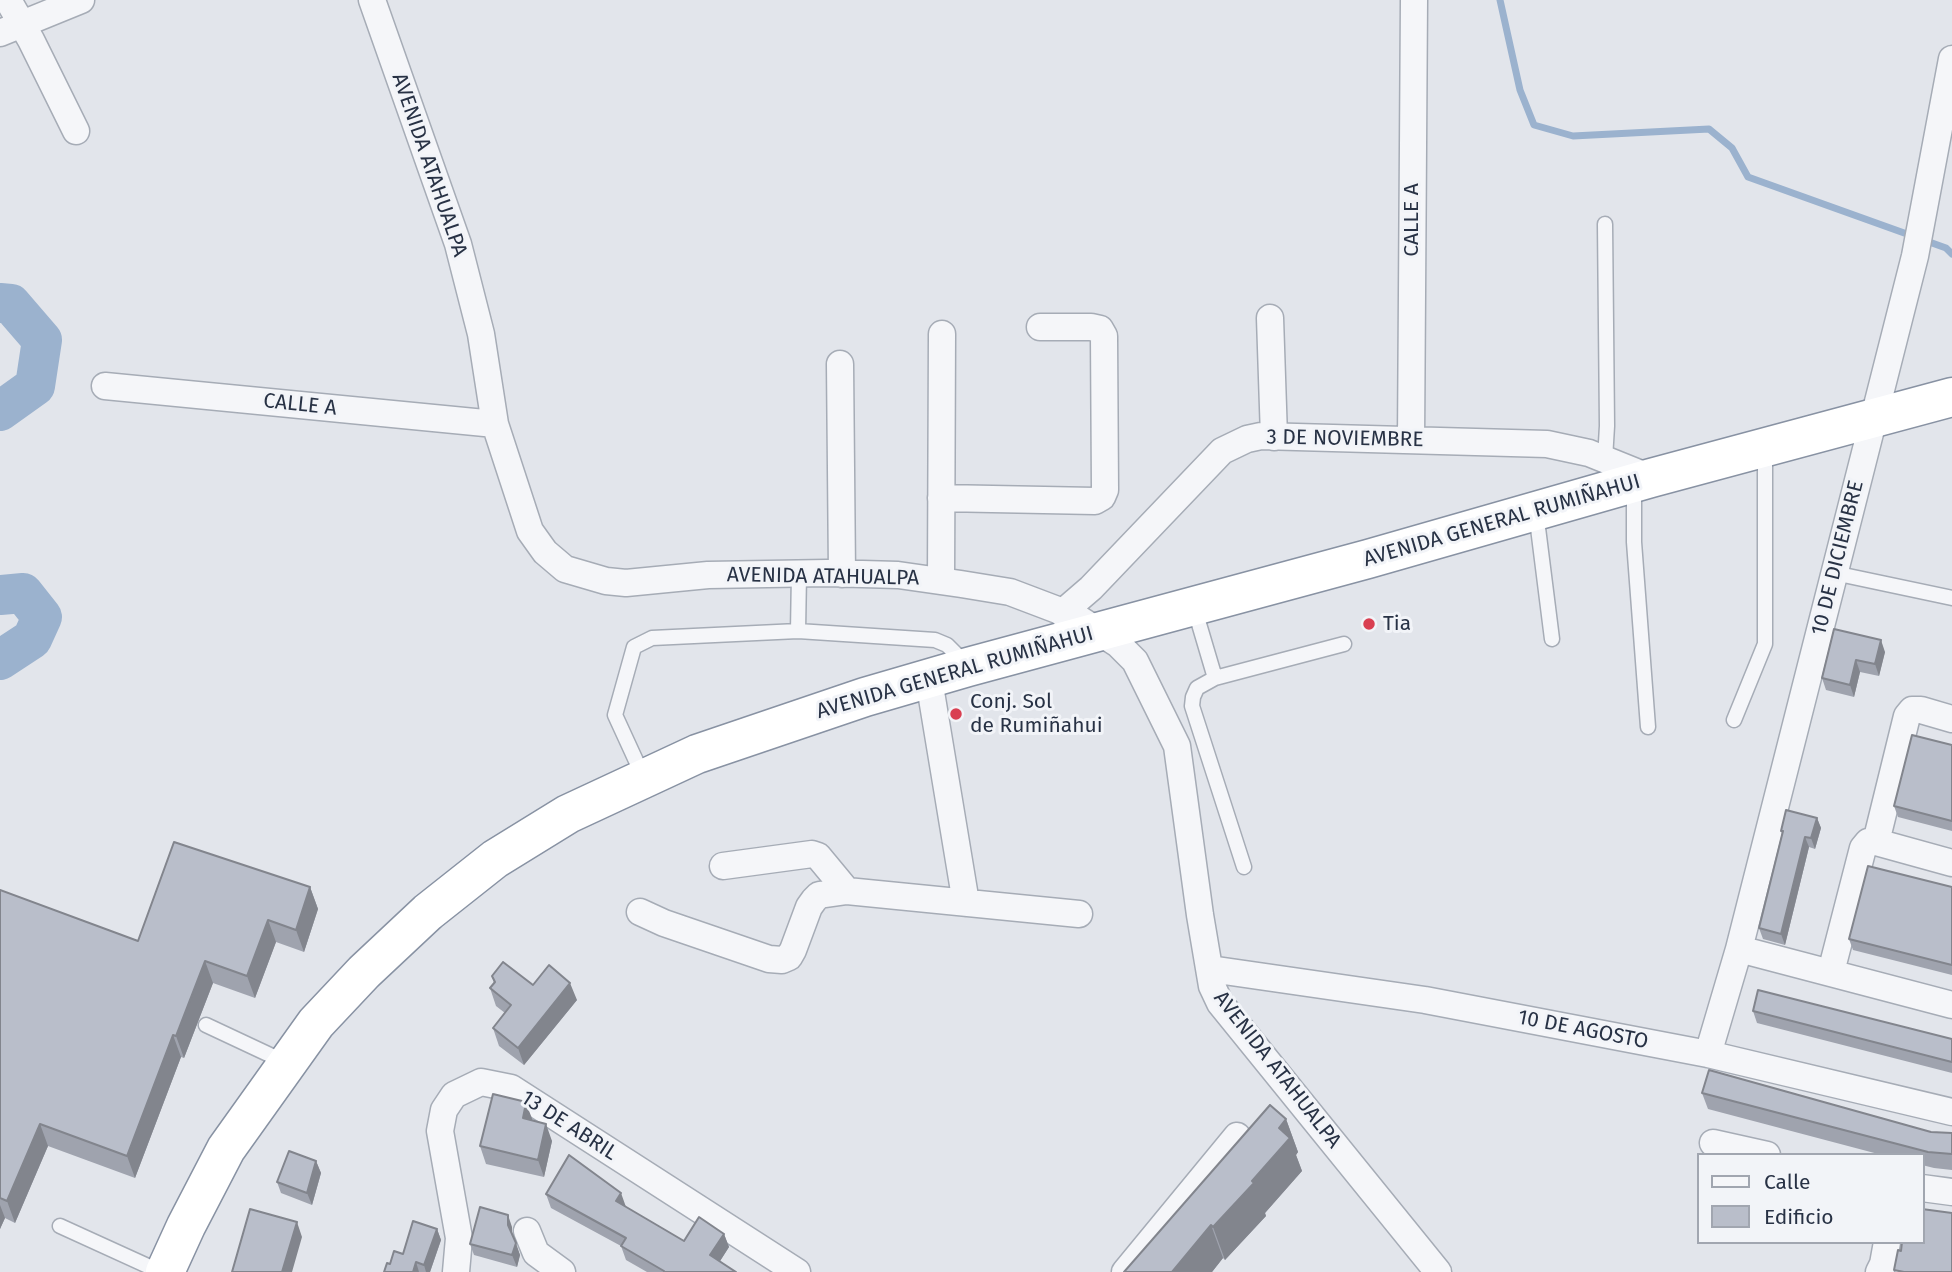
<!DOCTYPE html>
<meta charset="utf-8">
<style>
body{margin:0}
#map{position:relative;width:1952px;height:1272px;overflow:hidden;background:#e2e5eb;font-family:"Fira Sans",sans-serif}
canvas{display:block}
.legend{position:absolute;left:1697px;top:1153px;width:228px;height:91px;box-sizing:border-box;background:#f2f4f8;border:2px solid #a1a6b0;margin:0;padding:9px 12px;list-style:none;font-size:21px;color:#283245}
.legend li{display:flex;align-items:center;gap:14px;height:35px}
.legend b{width:35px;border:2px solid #a1a6b0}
</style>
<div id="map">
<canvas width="1952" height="1272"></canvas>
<ul class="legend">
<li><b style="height:9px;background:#f5f6f9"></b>Calle</li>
<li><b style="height:19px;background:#b9beca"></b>Edificio</li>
</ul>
</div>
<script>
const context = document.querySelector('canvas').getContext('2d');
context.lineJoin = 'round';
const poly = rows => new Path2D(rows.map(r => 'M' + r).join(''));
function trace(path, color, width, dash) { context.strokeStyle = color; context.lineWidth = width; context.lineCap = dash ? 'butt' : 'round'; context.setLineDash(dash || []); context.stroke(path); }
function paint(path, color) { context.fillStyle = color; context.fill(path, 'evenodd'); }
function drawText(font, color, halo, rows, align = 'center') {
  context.font = font + ' "Fira Sans",sans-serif'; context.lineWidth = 6; context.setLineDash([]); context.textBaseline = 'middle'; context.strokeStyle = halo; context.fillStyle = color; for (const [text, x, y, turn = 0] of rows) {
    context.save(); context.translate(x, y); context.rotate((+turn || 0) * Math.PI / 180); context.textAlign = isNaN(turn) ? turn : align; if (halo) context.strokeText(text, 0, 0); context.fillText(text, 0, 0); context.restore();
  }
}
trace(poly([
 [1500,0,1520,90,1534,125,1573,136,1709,129,1732,148,1748,177,1946,248,1952,254]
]), '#9bb2ce', 7);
trace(poly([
 [0,303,11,304,42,340,35,386,0,411],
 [0,595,23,593,42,617,32,639,0,660]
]), '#9bb2ce', 40);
const lane = poly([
 [1605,459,1607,426,1605,224],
 [1634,484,1634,542,1648,727],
 [1536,512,1552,639],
 [1834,573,1952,598],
 [1194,607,1215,678],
 [798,631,799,574],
 [1734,720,1765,644,1765,450],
 [643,776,615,715,634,647,652,638,798,631,935,640,947,645,965,663],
 [1244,867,1192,706,1193,697,1197,688,1215,678,1344,644],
 [206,1025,287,1063],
 [60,1226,161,1272]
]);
const street = poly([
 [8,0,31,40,76,131],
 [372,0,458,244,481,334,495,424,530,531,545,552,565,569,606,581,626,583,708,575,827,573,898,575,961,584,1010,592,1076,617,1118,644,1135,661,1177,746,1200,915,1212,986,1220,1003,1438,1272],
 [0,33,81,0],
 [1270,318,1274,437],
 [840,364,842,574],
 [105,386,495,424],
 [1411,440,1414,0],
 [941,498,1095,501,1102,497,1105,490,1104,336,1100,329,1091,327,1040,327],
 [941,581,942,334],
 [1062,613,1091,588,1222,451,1247,439,1261,436,1547,444,1589,453,1651,478],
 [929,680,966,903],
 [1876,842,1907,716,1912,710,1921,710,1952,719],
 [723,866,812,854,818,856,847,891],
 [640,912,664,923,769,959,782,960,789,957,793,950,809,907,814,900,819,895,847,891,1079,914],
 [1739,949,1952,1005],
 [1210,969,1425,1000,1708,1054,1952,1112],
 [1831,972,1863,848,1868,842,1876,842,1952,863],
 [1708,1054,1739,949,1915,256,1952,59],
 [1713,1143,1767,1155],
 [1922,1188,1952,1192],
 [527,1231,536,1253,562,1272],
 [456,1272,459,1238,440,1131,444,1110,454,1095,481,1082,511,1088,797,1272],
 [1125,1272,1237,1136],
 [1879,1272,1883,1264,1887,1242]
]);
const highway = poly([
 [165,1272,186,1226,226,1149,316,1023,364,972,428,912,495,859,568,814,697,754,865,697,968,667,1368,559,1651,478,1952,397]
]);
trace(lane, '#a6acb6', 17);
trace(street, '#a6acb6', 29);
trace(highway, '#8892a3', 41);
trace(lane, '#f5f6f9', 14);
trace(street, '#f5f6f9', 26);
trace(highway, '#fff', 38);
paint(poly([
 [1834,629,1885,652,1879,676,1860,672,1854,697,1826,690,1822,678],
 [1952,745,1952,831,1898,817,1894,806],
 [1817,818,1821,828,1815,849,1809,847,1785,945,1763,939,1759,928,1782,834,1781,831],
 [310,887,318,909,304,952,276,942,255,998,213,983,184,1058,181,1057,135,1178,48,1146,15,1223,5,1218,0,1229,0,890,138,941],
 [1952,887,1952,975,1853,950,1849,939],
 [492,976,533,985,577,1000,524,1065,499,1046,493,1028,505,1013,496,1006,490,988,494,983],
 [1753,1011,1952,1039,1952,1073,1757,1023],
 [1702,1093,1931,1132,1952,1133,1952,1170,1934,1168,1922,1165,1922,1155,1882,1155,1708,1109],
 [1286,1119,1298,1152,1296,1155,1302,1171,1265,1213,1266,1216,1225,1260,1223,1258,1212,1272,1124,1272],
 [533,1121,552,1141,544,1177,486,1164,480,1146],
 [316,1161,321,1173,312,1205,281,1193,277,1182],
 [546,1194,626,1207,684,1241,724,1234,729,1247,720,1261,736,1272,647,1272,626,1260,621,1246,551,1208],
 [512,1227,512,1236,520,1255,517,1267,474,1255,470,1244],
 [437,1229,441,1240,430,1272,384,1272,390,1264]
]), '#9fa3ae');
paint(poly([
 [1881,640,1885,652,1879,676,1875,664],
 [1856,660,1860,672,1854,697,1850,685],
 [1817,818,1821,828,1815,849,1811,838],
 [1805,837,1809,847,1785,945,1781,934],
 [310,887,318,909,304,952,296,930],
 [268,920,276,942,255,998,247,976],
 [205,961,213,983,184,1058,176,1036],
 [570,983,577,1000,524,1065,518,1048],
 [173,1035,181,1057,135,1178,127,1156],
 [526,1103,533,1121,523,1118],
 [1286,1119,1298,1152,1296,1155,1302,1171,1265,1213,1266,1216,1225,1260,1213,1227,1252,1181,1279,1128],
 [40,1124,48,1146,15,1223,7,1201],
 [546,1124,552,1141,544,1177,538,1160],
 [316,1161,321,1173,312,1205,307,1193],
 [621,1193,626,1207,616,1201],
 [0,1205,5,1218,0,1229],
 [508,1215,512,1227,512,1237,508,1225],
 [297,1222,302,1237,292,1272,282,1272],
 [1211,1225,1223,1258,1212,1272,1172,1272],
 [437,1229,441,1240,430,1272,426,1272,424,1265],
 [724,1234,729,1247,715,1269,710,1255],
 [516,1243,520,1255,517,1267,512,1255],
 [416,1262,419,1272,413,1272]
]), '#82858d');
const building = poly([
 [1834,629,1881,640,1875,664,1856,660,1850,685,1822,678,1834,629],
 [1912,735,1952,745,1952,821,1894,806,1912,735],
 [1786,810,1817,818,1811,838,1805,837,1781,934,1759,928,1783,831,1781,831,1786,810],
 [174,842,310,887,296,930,268,920,247,976,205,961,176,1036,173,1035,127,1156,40,1124,7,1201,0,1198,0,890,138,941,174,842],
 [1868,866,1952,887,1952,965,1849,939,1868,866],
 [503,962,533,985,549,965,570,983,518,1048,493,1028,511,1005,490,988,495,982,492,976,503,962],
 [1758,990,1952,1039,1952,1062,1753,1011,1758,990],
 [1709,1070,1931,1132,1952,1133,1952,1154,1928,1152,1702,1093,1709,1070],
 [493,1094,522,1101,526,1103,523,1118,546,1124,538,1160,480,1146,493,1094],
 [1270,1105,1286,1119,1279,1128,1290,1138,1252,1181,1254,1183,1213,1227,1211,1225,1172,1272,1124,1272,1270,1105],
 [289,1151,316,1161,307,1193,277,1182,289,1151],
 [569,1155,621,1193,616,1201,684,1241,699,1217,724,1234,710,1255,736,1272,664,1272,664,1271,621,1246,626,1238,546,1194,569,1155],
 [480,1207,508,1215,508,1225,516,1243,512,1255,470,1244,480,1207],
 [250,1209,297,1222,282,1272,232,1272,250,1209],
 [1922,1209,1952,1213,1952,1272,1904,1272,1894,1270,1898,1250,1901,1251,1902,1242,1922,1242,1922,1209],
 [413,1221,437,1229,424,1265,416,1262,413,1272,384,1272,387,1263,390,1264,394,1251,403,1254,413,1221]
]);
paint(building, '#b9beca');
trace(building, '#82858d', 2);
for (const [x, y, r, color] of [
 [1369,624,7,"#d93f51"],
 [956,714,7,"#d93f51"]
]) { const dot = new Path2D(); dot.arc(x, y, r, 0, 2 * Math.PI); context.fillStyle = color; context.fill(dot); trace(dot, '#f2f4f8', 2.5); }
drawText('21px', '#283245', '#f2f4f8', [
 ["AVENIDA ATAHUALPA",429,165,71],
 ["CALLE A",1412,220,-90],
 ["CALLE A",300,405,6],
 ["3 DE NOVIEMBRE",1345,439,1],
 ["AVENIDA GENERAL RUMIÑAHUI",1502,521,-16],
 ["10 DE DICIEMBRE",1838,558,-76],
 ["AVENIDA ATAHUALPA",823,577,1],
 ["AVENIDA GENERAL RUMIÑAHUI",955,673,-16],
 ["10 DE AGOSTO",1583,1030,11],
 ["AVENIDA ATAHUALPA",1277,1070,52],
 ["13 DE ABRIL",569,1126,33]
]);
drawText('21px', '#283245', '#f2f4f8', [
 ["Tia",1383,624],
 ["Conj. Sol",970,702],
 ["de Rumiñahui",970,726]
], 'left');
</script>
